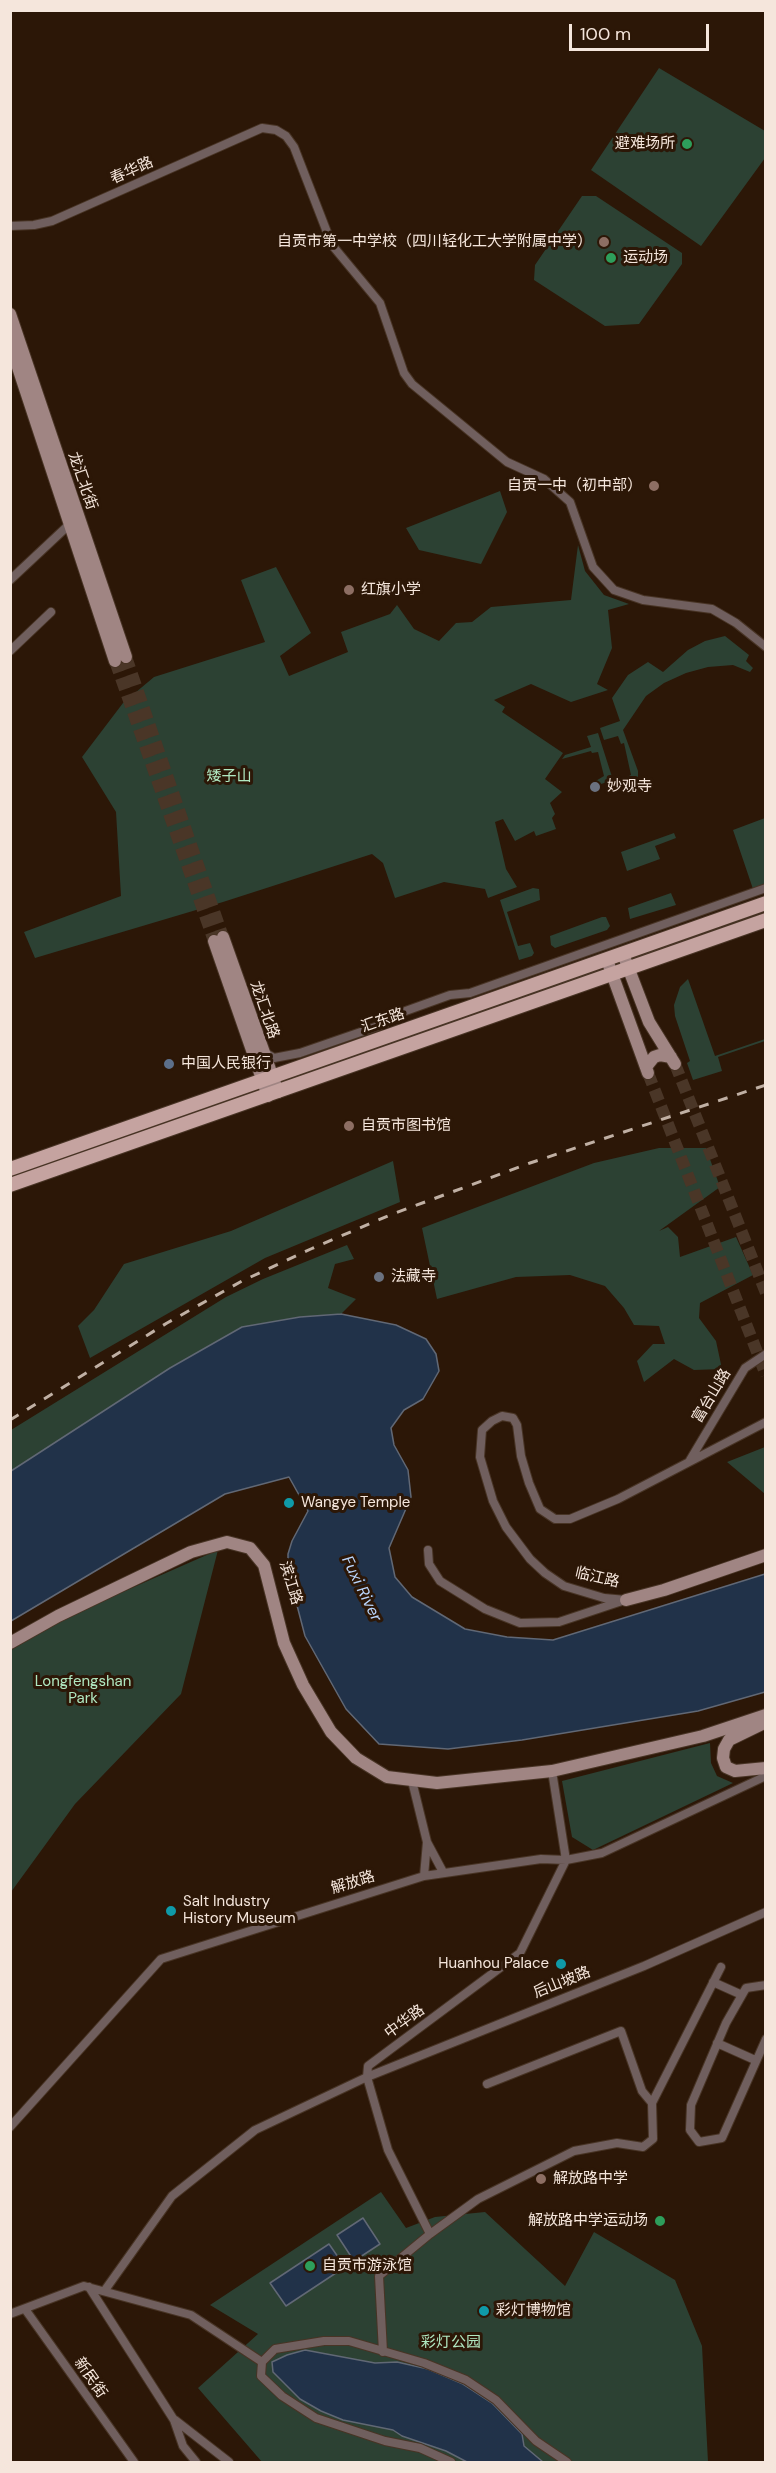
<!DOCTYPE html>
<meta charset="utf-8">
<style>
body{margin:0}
#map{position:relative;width:776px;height:2473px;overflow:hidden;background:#2c1707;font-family:"DM Sans",sans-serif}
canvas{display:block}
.frame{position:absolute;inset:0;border:12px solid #f5e6dc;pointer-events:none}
.scale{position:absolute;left:569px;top:24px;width:140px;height:27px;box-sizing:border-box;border:3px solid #f5e6dc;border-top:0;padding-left:8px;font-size:18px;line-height:21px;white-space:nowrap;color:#f5e6dc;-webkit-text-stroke:4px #2c1707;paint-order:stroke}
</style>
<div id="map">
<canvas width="776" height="2473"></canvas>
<div class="frame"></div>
<div class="scale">100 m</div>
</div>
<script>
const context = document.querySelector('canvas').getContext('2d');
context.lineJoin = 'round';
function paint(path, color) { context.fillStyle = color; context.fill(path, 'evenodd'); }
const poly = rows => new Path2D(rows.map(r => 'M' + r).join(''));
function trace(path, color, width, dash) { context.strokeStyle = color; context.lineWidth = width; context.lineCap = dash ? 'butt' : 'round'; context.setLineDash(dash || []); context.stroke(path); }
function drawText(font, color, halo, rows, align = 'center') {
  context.font = font + ' "DM Sans","Noto Sans SC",sans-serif'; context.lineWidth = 6; context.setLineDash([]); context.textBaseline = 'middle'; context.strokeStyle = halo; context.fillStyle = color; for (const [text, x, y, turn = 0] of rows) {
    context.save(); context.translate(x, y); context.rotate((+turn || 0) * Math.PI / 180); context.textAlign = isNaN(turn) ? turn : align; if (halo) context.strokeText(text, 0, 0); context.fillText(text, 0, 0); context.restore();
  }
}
paint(poly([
 [659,68,765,131,765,158,701,246,591,170],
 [582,196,596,196,682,253,682,264,639,324,605,326,534,280,535,265],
 [500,491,507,512,481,564,419,550,406,528],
 [578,545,585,571,604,595,629,604,608,610,612,648,597,684,608,690,571,702,531,684,494,700,505,707,502,712,563,753,545,779,562,792,550,803,555,814,552,818,556,829,536,836,534,831,515,841,503,819,495,822,506,869,517,887,488,898,485,889,444,882,395,898,383,863,372,854,223,902,35,958,24,932,121,896,116,812,82,757,123,703,154,677,265,642,241,580,276,567,311,633,280,656,289,676,348,652,341,632,390,614,397,605,414,629,439,641,456,623,472,622,491,607,571,600],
 [725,636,749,655,746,661,753,668,750,672,733,665,708,667,686,673,664,683,646,696,623,730,638,771,638,778,628,781,627,777,631,775,624,743,621,744,618,736,604,740,600,728,620,721,612,698,628,675,648,662,663,672,688,650,705,641],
 [598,733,613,780,595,786,594,782,604,776,598,752,592,753,591,751,562,759,565,755,591,747,587,736],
 [765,818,765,885,753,889,733,830],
 [674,833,676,838,655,846,660,859,627,871,621,852],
 [533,888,539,889,540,900,507,912,518,946,530,943,534,953,532,956,519,960,500,900],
 [671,893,676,905,630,919,628,908],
 [602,917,606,917,610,926,607,930,555,948,551,945,550,936],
 [688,979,715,1056,765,1039,765,1041,718,1057,722,1071,693,1080,687,1063,690,1061,675,1016,674,1005,680,987],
 [659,1148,706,1148,720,1187,659,1231,668,1227,678,1237,680,1257,736,1237,753,1275,700,1303,699,1318,716,1341,722,1369,694,1370,674,1359,644,1382,637,1361,653,1344,665,1344,659,1326,634,1325,624,1308,605,1286,570,1275,516,1277,437,1299,422,1228,594,1163],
 [393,1161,400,1202,265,1258,90,1358,78,1326,94,1310,124,1264,231,1231],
 [347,1245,354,1259,335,1264,328,1288,356,1299,341,1314,300,1317,242,1327,170,1368,11,1471,11,1430,226,1297,263,1279],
 [765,1447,765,1494,727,1462],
 [218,1550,181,1694,75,1804,11,1892,11,1650,59,1620],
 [710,1743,711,1763,717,1776,733,1783,593,1850,572,1837,562,1781],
 [381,2192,406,2228,435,2217,485,2212,565,2286,594,2232,675,2280,702,2346,708,2462,262,2462,198,2388,258,2334,210,2305]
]), '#2c4133');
const water = poly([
 [341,1314,396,1325,426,1339,436,1354,439,1371,423,1399,404,1410,391,1428,394,1445,408,1470,411,1497,389,1548,395,1577,412,1597,465,1629,507,1637,553,1640,765,1574,765,1692,698,1711,522,1740,448,1749,379,1744,346,1709,305,1636,288,1571,288,1554,292,1541,308,1511,289,1477,225,1494,11,1621,11,1471,170,1368,242,1327,300,1317,341,1314],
 [363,2218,380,2244,354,2261,337,2235,363,2218],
 [329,2244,345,2267,286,2306,270,2283,329,2244],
 [305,2350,375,2363,397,2362,428,2369,463,2384,492,2403,522,2434,524,2446,543,2462,467,2462,446,2451,402,2436,393,2430,343,2420,321,2411,300,2399,273,2372,272,2362,287,2355,305,2350]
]);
paint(water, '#213249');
trace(water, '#616875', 1.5);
trace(poly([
 [126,657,223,937],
 [115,661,214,941],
 [675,1064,766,1293],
 [648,1073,766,1375]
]), '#4a3627', 12, [12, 6]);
const street = poly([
 [10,226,34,225,52,221,262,128,276,130,286,136,294,147,332,245,380,303,404,373,412,384,507,462,544,479,570,502,593,567,614,590,643,600,712,609,736,623,766,647],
 [10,580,73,521],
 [10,651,51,612],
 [264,1052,274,1058,300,1053,384,1024,400,1013,450,995,470,993,766,888],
 [690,1460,745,1368,766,1354],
 [428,1550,429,1564,440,1581,485,1609,520,1623,559,1622,622,1601],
 [626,1600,604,1598,564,1586,545,1573,530,1559,506,1527,493,1501,480,1457,482,1430,492,1421,502,1416,513,1418,517,1425,521,1456,529,1483,540,1509,555,1519,570,1519,618,1499,766,1422],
 [412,1781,427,1842],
 [424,1876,427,1842,443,1872],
 [713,1982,742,1995],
 [766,1985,746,1988,726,2023,691,2105,690,2130,699,2142,722,2138,766,2039],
 [717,2043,755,2060],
 [652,2103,721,1967],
 [10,2127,161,1959,424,1876,541,1859,566,1860,602,1853,766,1776],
 [430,2234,388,2150,367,2077,368,2066,520,1953,566,1860,552,1771],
 [89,2287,174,2420,183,2446,196,2462],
 [105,2290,172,2196,255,2130,367,2077,644,1966,766,1912],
 [25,2309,134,2462],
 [10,2314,84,2286,191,2315,262,2362],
 [383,2352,379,2276,430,2234,478,2199,574,2151,617,2143,643,2147,653,2139,652,2103,642,2091,621,2031,487,2084],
 [175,2420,229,2462],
 [451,2462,420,2448,385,2441,316,2418,282,2396,261,2376,262,2362,275,2349,324,2341,349,2341,424,2363,466,2380,496,2400,536,2441,567,2462]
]);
const secondary = poly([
 [10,314,126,657],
 [10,343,115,661],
 [223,937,278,1092],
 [214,941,268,1096],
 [623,954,649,1022,675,1064],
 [607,960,648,1073],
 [646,1067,654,1057,660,1055,671,1057],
 [626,1600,664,1590,766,1555],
 [10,1643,58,1616,191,1552,227,1542,250,1548,264,1565,284,1643,303,1685,331,1732,356,1758,387,1777,437,1783,552,1771,703,1736,766,1715],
 [766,1722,729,1740,724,1749,723,1758,726,1767,735,1771,766,1768]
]);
const primary = poly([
 [10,1169,766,903],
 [10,1185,766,920]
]);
trace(street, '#483425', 10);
trace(secondary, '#483425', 14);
trace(primary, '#483425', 16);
trace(street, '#705f5e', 8);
trace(secondary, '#a08583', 12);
trace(primary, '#c5a3a0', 14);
trace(poly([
 [10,1420,167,1323,242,1281,313,1248,390,1215,530,1163,766,1085]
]), '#c0b0a4', 3, [10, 10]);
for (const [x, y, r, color] of [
 [687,144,6,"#2e9e5b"],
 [604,242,6,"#8d6e63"],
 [611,258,6,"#2e9e5b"],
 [654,486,6,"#8d6e63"],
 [349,590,6,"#8d6e63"],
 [595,787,6,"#6b7280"],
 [169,1064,6,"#5c6f8a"],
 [349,1126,6,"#8d6e63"],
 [379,1277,6,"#6b7280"],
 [289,1503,6,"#0f9aa8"],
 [171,1911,6,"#0f9aa8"],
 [561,1964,6,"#0f9aa8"],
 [541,2179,6,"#8d6e63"],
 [660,2221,6,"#2e9e5b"],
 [310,2266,6,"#2e9e5b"],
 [484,2311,6,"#0f9aa8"]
]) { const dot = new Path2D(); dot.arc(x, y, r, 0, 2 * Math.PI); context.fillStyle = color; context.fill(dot); trace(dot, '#2c1707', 2); }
drawText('15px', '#f5e6dc', '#2c1707', [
 ["避难场所",675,144,"right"],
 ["自贡市第一中学校（四川轻化工大学附属中学）",592,242,"right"],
 ["运动场",623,258],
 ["自贡一中（初中部）",642,486,"right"],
 ["红旗小学",361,590],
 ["妙观寺",607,787],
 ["中国人民银行",181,1064],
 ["自贡市图书馆",361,1126],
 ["法藏寺",391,1277],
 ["Wangye Temple",301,1503],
 ["Salt Industry",183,1902],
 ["History Museum",183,1919],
 ["Huanhou Palace",549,1964,"right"],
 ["解放路中学",553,2179],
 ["解放路中学运动场",648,2221,"right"],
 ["自贡市游泳馆",322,2266],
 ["彩灯博物馆",496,2311]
], 'left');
drawText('15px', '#f5e6dc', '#2c1707', [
 ["春华路",132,171,-24],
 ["龙汇北街",82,481,71],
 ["龙汇北路",264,1010,71],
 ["汇东路",383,1021,-19],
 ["富台山路",712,1396,-59],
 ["临江路",597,1578,13],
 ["滨江路",290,1583,73],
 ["解放路",353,1883,-17],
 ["后山坡路",562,1983,-22],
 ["中华路",405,2022,-36],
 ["新民街",90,2378,55]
]);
drawText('15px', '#b0e8c1', '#2c1707', [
 ["矮子山",229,777],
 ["Longfengshan",83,1682],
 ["Park",83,1699],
 ["彩灯公园",451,2343]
]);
drawText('italic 16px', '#bad6fd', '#2c1707', [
 ["Fuxi River",361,1589,64]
]);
</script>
